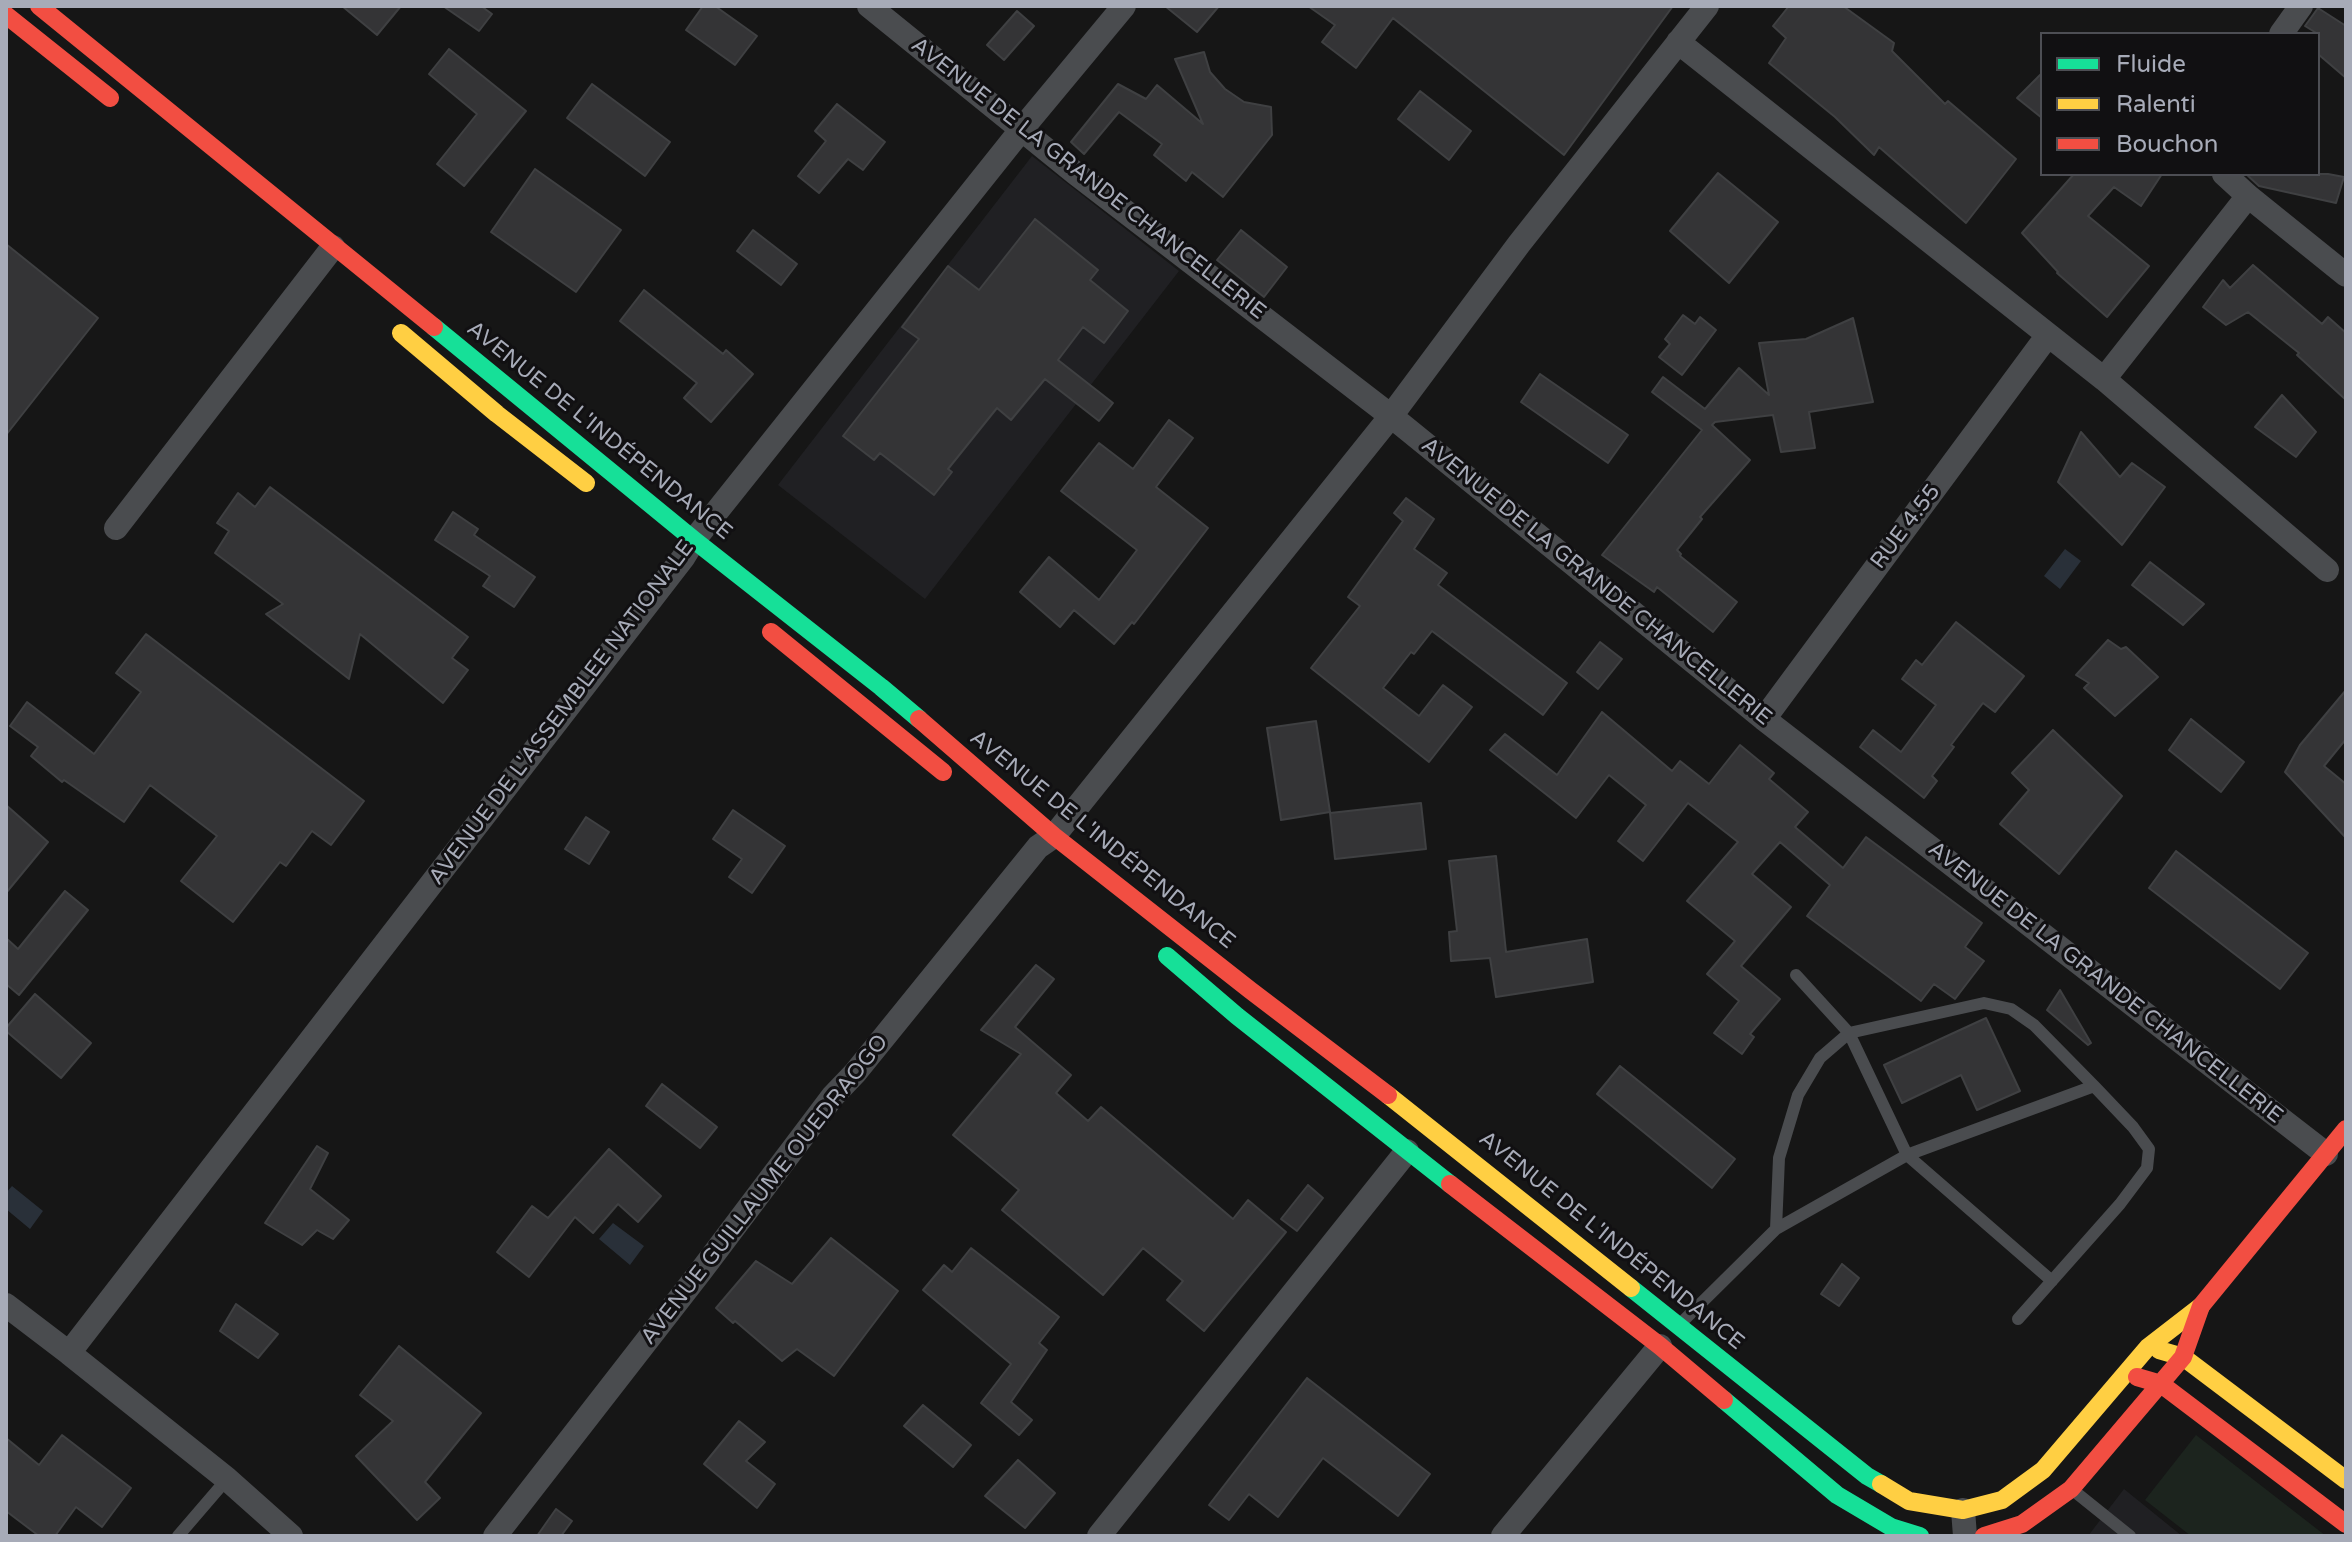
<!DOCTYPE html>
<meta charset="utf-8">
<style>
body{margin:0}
#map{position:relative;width:2352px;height:1542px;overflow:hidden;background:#161616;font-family:"Varela Round",sans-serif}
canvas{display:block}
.frame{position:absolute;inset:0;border:8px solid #a7abb8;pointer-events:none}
.legend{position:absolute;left:2040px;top:32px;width:280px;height:144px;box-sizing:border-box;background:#111012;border:2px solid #4d4e54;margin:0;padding:10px 14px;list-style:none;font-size:24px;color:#a7abb8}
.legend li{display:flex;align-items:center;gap:16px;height:40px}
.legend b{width:40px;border:2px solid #4d4e54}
</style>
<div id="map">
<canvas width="2352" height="1542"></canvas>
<div class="frame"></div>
<ul class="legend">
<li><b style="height:10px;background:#16e098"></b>Fluide</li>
<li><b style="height:10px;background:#ffcf43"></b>Ralenti</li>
<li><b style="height:10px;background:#f24e42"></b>Bouchon</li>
</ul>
</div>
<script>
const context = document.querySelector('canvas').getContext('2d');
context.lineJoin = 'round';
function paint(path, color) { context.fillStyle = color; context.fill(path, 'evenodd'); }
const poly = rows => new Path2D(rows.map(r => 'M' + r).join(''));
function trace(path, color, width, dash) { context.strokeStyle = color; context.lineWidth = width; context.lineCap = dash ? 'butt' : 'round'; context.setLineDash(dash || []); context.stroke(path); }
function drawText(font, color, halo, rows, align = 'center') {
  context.font = font + ' "Varela Round",sans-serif'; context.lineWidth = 6; context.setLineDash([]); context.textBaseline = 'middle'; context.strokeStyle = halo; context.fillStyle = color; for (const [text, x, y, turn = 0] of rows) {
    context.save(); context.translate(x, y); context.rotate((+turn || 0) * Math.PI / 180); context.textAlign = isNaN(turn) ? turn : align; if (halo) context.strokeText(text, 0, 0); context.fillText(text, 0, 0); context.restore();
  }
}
paint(poly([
 [1032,156,1179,271,925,599,778,485],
 [2124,1489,2182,1536,2088,1536]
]), '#202023');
paint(poly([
 [2196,1435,2326,1536,2191,1536,2145,1500]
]), '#1c241e');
paint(poly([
 [2065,549,2081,561,2060,589,2044,576],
 [12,1186,43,1211,30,1229,6,1209,6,1193],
 [613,1223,644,1246,630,1265,599,1239]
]), '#293039');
const building = poly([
 [342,6,401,6,377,35,342,6],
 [443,6,481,6,492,14,479,31,443,6],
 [703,6,715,6,757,36,735,65,686,30,703,6],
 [1165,6,1219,6,1197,32,1165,6],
 [1308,6,1673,6,1564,155,1393,18,1356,68,1322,42,1335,25,1308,6],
 [1789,6,1843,6,1894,43,1892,51,1945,104,1948,101,2016,159,1966,223,1879,147,1874,155,1835,117,1769,63,1786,38,1773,26,1789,6],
 [2318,8,2346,26,2346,78,2318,54,2318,34,2305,26,2318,8],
 [1017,11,1034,26,1004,60,987,45,1017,11],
 [449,49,526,111,464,186,437,164,477,114,429,74,449,49],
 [1204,52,1210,72,1225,89,1244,102,1271,107,1272,135,1223,197,1192,172,1186,181,1154,155,1162,144,1119,112,1084,154,1071,142,1118,84,1146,99,1157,85,1203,124,1175,59,1204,52],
 [2042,73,2042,118,2017,98,2042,73],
 [592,84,670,142,645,176,567,118,592,84],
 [1420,91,1471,131,1449,160,1398,119,1420,91],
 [837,104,885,142,863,170,848,159,819,193,798,176,826,141,815,131,837,104],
 [535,169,621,230,576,292,491,232,535,169],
 [1718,173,1778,222,1729,283,1670,231,1718,173],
 [2074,174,2162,174,2141,206,2114,187,2088,216,2149,266,2107,317,2057,273,2058,272,2022,233,2074,174],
 [2246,174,2328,174,2344,177,2336,203,2259,186,2246,174],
 [1035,219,1098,270,1090,280,1128,311,1104,343,1083,327,1058,360,1113,403,1099,421,1045,379,1011,420,997,408,948,469,952,472,934,495,880,453,874,460,843,436,919,339,902,327,948,266,979,290,1035,219],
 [753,230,797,264,781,285,737,251,753,230],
 [1241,230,1287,267,1264,297,1217,260,1241,230],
 [6,244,98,318,6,435,6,244],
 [2253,265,2322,324,2328,317,2346,333,2346,400,2297,355,2299,353,2248,312,2226,325,2203,307,2223,280,2230,288,2253,265],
 [644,290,723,354,726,350,753,374,711,422,684,398,697,383,620,321,644,290],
 [1683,315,1695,324,1700,317,1716,330,1682,375,1659,357,1670,344,1665,339,1683,315],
 [1853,318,1873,402,1809,412,1815,448,1781,452,1773,415,1715,422,1712,425,1750,460,1700,517,1702,519,1677,550,1681,554,1680,556,1737,602,1713,632,1657,587,1654,592,1602,555,1702,430,1652,392,1663,377,1705,409,1739,368,1769,395,1759,343,1806,339,1853,318],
 [1540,374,1628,435,1608,463,1521,402,1540,374],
 [2282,395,2316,432,2296,457,2255,427,2282,395],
 [1169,420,1193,438,1156,487,1208,528,1134,624,1132,622,1114,644,1074,610,1060,627,1020,592,1049,557,1099,600,1137,550,1061,491,1099,443,1133,469,1169,420],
 [2081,432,2120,477,2132,463,2165,487,2122,545,2058,482,2081,432],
 [270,487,468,637,452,658,468,670,443,703,360,634,349,679,266,614,283,604,215,553,229,531,217,523,238,493,255,507,270,487],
 [1406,498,1434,519,1414,549,1447,573,1438,585,1567,683,1543,715,1432,631,1414,654,1411,652,1383,688,1419,716,1443,685,1472,707,1429,762,1311,668,1360,606,1348,597,1403,521,1394,513,1406,498],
 [453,512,478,529,474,535,535,577,514,607,483,586,490,576,435,540,453,512],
 [2150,562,2204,604,2183,625,2132,585,2150,562],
 [1956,622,2024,676,1995,712,1983,703,1951,745,1954,747,1932,776,1937,781,1924,798,1860,747,1873,730,1901,752,1936,705,1902,679,1916,660,1922,665,1956,622],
 [146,634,364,801,331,845,312,831,286,866,280,862,233,922,181,881,217,836,150,785,124,822,64,780,62,782,31,756,38,747,10,726,27,702,94,754,141,692,116,673,146,634],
 [2108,640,2121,649,2126,647,2158,677,2115,716,2084,688,2089,683,2076,675,2108,640],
 [1600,642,1622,659,1598,689,1577,672,1600,642],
 [2346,690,2346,739,2324,766,2346,784,2346,838,2285,772,2300,745,2346,690],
 [1602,712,1672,771,1680,761,1709,784,1740,745,1774,773,1769,779,1808,812,1795,827,1843,868,1866,837,1982,923,1965,947,1984,961,1955,999,1934,984,1921,1001,1807,916,1830,885,1780,842,1752,874,1791,907,1741,966,1780,999,1750,1034,1754,1037,1742,1054,1714,1033,1739,1001,1707,974,1735,941,1687,901,1738,842,1688,803,1643,861,1618,841,1646,805,1609,775,1576,818,1490,750,1505,734,1557,775,1602,712],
 [2191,719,2244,762,2221,792,2169,750,2191,719],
 [1316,721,1330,812,1281,820,1267,728,1316,721],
 [2053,730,2122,796,2059,874,2000,824,2029,790,2012,773,2053,730],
 [1421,803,1426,849,1335,859,1330,813,1421,803],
 [6,805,48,842,6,893,6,805],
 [733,810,785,846,752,893,729,877,742,859,713,839,733,810],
 [586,817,609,832,589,864,565,849,586,817],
 [2176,851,2308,953,2280,989,2149,888,2176,851],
 [1496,856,1506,952,1587,939,1593,982,1496,997,1490,958,1451,961,1449,932,1457,931,1449,861,1496,856],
 [65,891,88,910,19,995,6,984,6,938,18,949,65,891],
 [1036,965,1054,979,1015,1027,1071,1075,1056,1093,1088,1121,1101,1107,1233,1219,1248,1200,1286,1232,1204,1331,1167,1300,1183,1281,1143,1248,1103,1295,1002,1210,1019,1190,953,1135,1021,1054,981,1030,1036,965],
 [2060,990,2091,1043,2088,1045,2047,1010,2060,990],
 [35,994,91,1043,61,1078,6,1031,6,1028,35,994],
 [1986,1018,2020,1091,1977,1110,1961,1075,1902,1103,1884,1065,1986,1018],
 [1620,1066,1735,1159,1712,1188,1597,1094,1620,1066],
 [662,1084,717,1127,700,1148,646,1106,662,1084],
 [317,1146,328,1153,310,1189,349,1220,333,1239,317,1230,302,1245,265,1223,317,1146],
 [609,1149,661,1196,638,1222,618,1204,593,1233,575,1217,529,1277,497,1252,532,1206,548,1218,609,1149],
 [1308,1185,1323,1198,1297,1231,1281,1219,1308,1185],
 [831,1238,898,1291,834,1376,797,1349,782,1361,735,1321,733,1323,716,1308,756,1261,792,1284,831,1238],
 [971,1248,1059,1317,1039,1343,1047,1350,1011,1402,1032,1420,1019,1435,981,1403,1011,1364,923,1290,944,1265,952,1272,971,1248],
 [1842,1264,1859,1278,1839,1306,1821,1294,1842,1264],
 [236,1304,278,1334,258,1358,220,1331,236,1304],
 [399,1346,481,1413,425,1482,440,1498,417,1520,356,1456,393,1421,360,1395,399,1346],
 [1307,1378,1430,1474,1398,1516,1323,1458,1278,1517,1249,1494,1229,1520,1209,1505,1307,1378],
 [923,1405,971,1445,953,1467,904,1426,923,1405],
 [739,1421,765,1442,746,1461,775,1484,757,1508,704,1464,739,1421],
 [62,1435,131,1488,102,1527,76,1507,55,1536,39,1536,6,1511,6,1438,39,1465,62,1435],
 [1018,1460,1055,1493,1025,1528,985,1496,1018,1460],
 [556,1509,572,1521,561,1536,537,1536,556,1509]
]);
paint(building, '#343436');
trace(building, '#3f4042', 2);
trace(poly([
 [1796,975,1849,1033,1907,1155,2052,1281],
 [1776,1229,1779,1158,1798,1095,1820,1058,1849,1033,1984,1003,2011,1009,2034,1025,2094,1086],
 [1681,1323,1776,1229,1907,1155,2094,1086,2133,1127,2149,1149,2147,1168,2120,1204,2018,1319],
 [2074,1491,2130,1536],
 [178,1536,227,1479]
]), '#4a4c4f', 12);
trace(poly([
 [869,6,1074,172,1391,416,1764,719,2326,1154],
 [2281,34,2301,6],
 [1678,42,2104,379,2248,196,2224,174],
 [2248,196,2346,275],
 [2104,379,2327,570],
 [116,528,333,247],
 [1764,719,2048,335],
 [6,1305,69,1353,227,1479,291,1536],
 [69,1353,683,558,694,540,1021,130,1124,6],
 [1963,1510,1965,1536],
 [495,1536,701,1271,833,1096,855,1073,1038,847,1054,836,1391,416,1519,244,1707,6],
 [1099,1536,1407,1151],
 [1503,1536,1660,1346]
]), '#4a4c4f', 24);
trace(poly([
 [434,327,694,540,881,687,919,719],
 [1167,956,1237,1016,1450,1184],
 [1631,1288,1867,1476,1881,1484],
 [1724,1400,1837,1495,1891,1527,1920,1536]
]), '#16e098', 18);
trace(poly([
 [401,333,497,414,586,483],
 [1388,1095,1631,1288],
 [2159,1350,2183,1357,2346,1480],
 [1881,1484,1909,1501,1963,1510,2002,1500,2043,1470,2148,1347,2201,1306]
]), '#ffcf43', 18);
trace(poly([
 [39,6,434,327],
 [6,15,110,98],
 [771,632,943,772],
 [919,719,1054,836,1250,990,1388,1095],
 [1450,1184,1660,1346,1724,1400],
 [2137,1377,2161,1384,2346,1524],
 [1984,1536,2022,1524,2071,1489,2183,1357,2201,1306,2346,1129]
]), '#f24e42', 18);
drawText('22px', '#a7abb8', '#111012', [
 ["AVENUE DE LA GRANDE CHANCELLERIE",1088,179,38],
 ["AVENUE DE L'INDÉPENDANCE",599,431,39],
 ["RUE 4.55",1906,527,-53],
 ["AVENUE DE LA GRANDE CHANCELLERIE",1596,582,39],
 ["AVENUE DE L'ASSEMBLEE NATIONALE",562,713,-53],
 ["AVENUE DE L'INDÉPENDANCE",1102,840,39],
 ["AVENUE DE LA GRANDE CHANCELLERIE",2105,983,38],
 ["AVENUE GUILLAUME OUEDRAOGO",765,1190,-52],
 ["AVENUE DE L'INDÉPENDANCE",1611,1241,39]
]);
</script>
